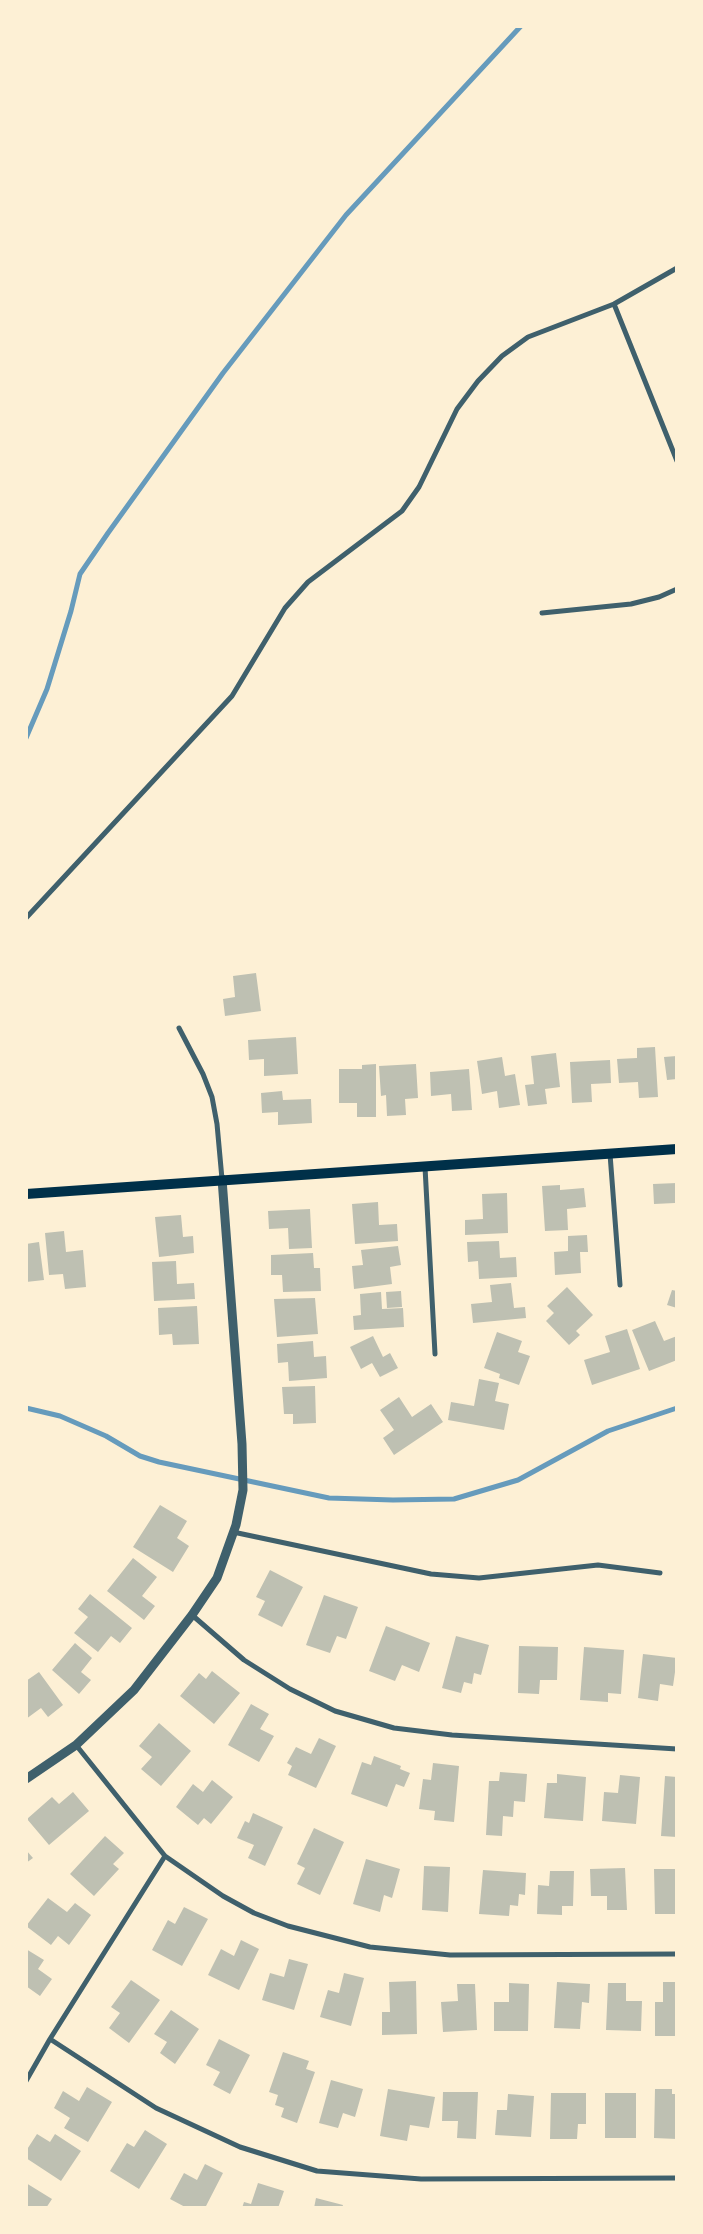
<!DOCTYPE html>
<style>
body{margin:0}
#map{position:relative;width:703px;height:2234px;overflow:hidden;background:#fdf0d5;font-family:Commissioner,sans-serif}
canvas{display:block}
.frame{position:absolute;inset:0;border:28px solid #fdf0d5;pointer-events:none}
</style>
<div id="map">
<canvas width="703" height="2234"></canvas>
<div class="frame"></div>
</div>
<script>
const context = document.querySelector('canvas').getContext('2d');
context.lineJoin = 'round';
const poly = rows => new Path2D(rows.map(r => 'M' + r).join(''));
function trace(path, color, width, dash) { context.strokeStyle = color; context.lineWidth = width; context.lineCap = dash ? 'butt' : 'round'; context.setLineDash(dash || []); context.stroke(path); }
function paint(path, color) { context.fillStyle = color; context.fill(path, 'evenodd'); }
trace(poly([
 [26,738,47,689,71,611,80,574,108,533,223,373,346,215,521,26],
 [26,1408,60,1416,106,1436,140,1456,159,1462,329,1498,393,1500,454,1499,518,1480,608,1431,677,1408]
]), '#669bbc', 5);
paint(poly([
 [256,973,261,1011,225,1016,223,999,235,997,233,976],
 [296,1037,298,1074,264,1076,264,1059,249,1060,248,1040],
 [655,1047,658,1097,639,1098,638,1082,619,1083,617,1059,637,1058,637,1048],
 [556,1053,560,1087,545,1089,547,1104,528,1106,525,1085,534,1084,531,1056],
 [677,1056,677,1079,667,1080,664,1057],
 [502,1057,505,1076,515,1074,520,1105,499,1108,497,1091,482,1094,477,1061],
 [610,1060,611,1083,591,1084,592,1102,572,1103,570,1062],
 [376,1064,376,1117,357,1117,357,1103,339,1103,339,1069,362,1069,362,1065],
 [416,1064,418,1098,405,1099,406,1115,387,1116,386,1095,381,1096,379,1066],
 [469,1069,472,1110,452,1111,451,1094,431,1096,430,1072],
 [282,1091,283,1100,311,1099,312,1123,278,1125,278,1112,262,1113,261,1093],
 [677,1183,677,1210,675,1203,654,1204,653,1184],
 [560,1185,560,1190,584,1188,586,1207,567,1209,568,1230,545,1231,542,1186],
 [507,1193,508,1233,465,1235,465,1220,483,1219,482,1194],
 [378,1202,379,1225,397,1224,398,1241,355,1244,352,1204],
 [310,1209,312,1248,289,1249,288,1228,269,1229,268,1211],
 [181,1215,183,1237,193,1236,194,1253,159,1257,155,1217],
 [64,1231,66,1252,83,1250,86,1287,65,1289,63,1274,49,1275,45,1233],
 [587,1235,588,1252,580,1252,581,1273,555,1275,554,1252,568,1251,568,1236],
 [499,1241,500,1258,516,1257,517,1277,479,1279,478,1261,468,1262,467,1242],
 [39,1242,44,1280,26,1282,26,1244],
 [398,1246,401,1265,390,1267,392,1284,354,1289,352,1266,363,1265,361,1250],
 [313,1253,314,1268,320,1268,321,1291,283,1292,282,1275,271,1275,271,1255],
 [176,1261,177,1284,194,1283,195,1299,154,1301,152,1262],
 [511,1283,514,1308,525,1307,526,1318,473,1323,471,1304,492,1302,490,1285],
 [567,1287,593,1315,576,1331,580,1335,569,1345,546,1321,554,1313,547,1306],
 [672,1290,677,1291,677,1308,667,1305],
 [401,1291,402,1307,387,1308,386,1292],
 [381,1292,382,1309,403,1308,404,1327,354,1330,353,1316,361,1315,360,1294],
 [315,1298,318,1334,277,1337,274,1299],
 [197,1306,199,1344,173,1345,172,1334,159,1335,158,1308],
 [655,1321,664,1341,677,1336,677,1360,649,1371,632,1330],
 [627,1329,640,1369,592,1385,584,1360,610,1352,605,1336],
 [497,1332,522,1341,518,1352,530,1356,519,1385,499,1378,500,1374,484,1368],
 [373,1336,383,1357,390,1353,398,1368,380,1377,372,1363,361,1369,350,1347],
 [313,1341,314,1357,326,1356,327,1378,289,1381,288,1362,278,1363,277,1344],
 [479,1379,499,1383,495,1401,509,1404,504,1430,448,1420,451,1402,474,1406],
 [315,1386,316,1423,293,1424,293,1414,284,1414,282,1387],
 [399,1397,412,1417,431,1404,443,1422,394,1455,383,1438,394,1430,380,1410],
 [160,1505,187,1521,177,1538,189,1546,173,1572,133,1547],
 [133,1558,157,1577,142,1596,155,1606,144,1620,107,1591],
 [270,1570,303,1587,282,1627,258,1615,265,1601,256,1597],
 [90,1594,132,1628,120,1643,111,1636,98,1652,74,1633,88,1617,78,1609],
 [324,1595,358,1607,346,1639,337,1636,330,1653,306,1645],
 [386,1626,430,1643,419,1672,402,1665,395,1681,369,1671],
 [456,1636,489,1645,481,1675,474,1673,472,1684,464,1682,461,1693,442,1688],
 [75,1643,92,1658,81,1672,91,1680,79,1694,52,1670],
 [519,1646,558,1647,557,1680,540,1680,539,1694,518,1693],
 [584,1647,624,1650,621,1694,608,1693,608,1702,580,1700],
 [643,1654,677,1658,673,1686,660,1684,658,1701,638,1698],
 [212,1671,240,1693,214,1724,180,1696,199,1673,206,1679],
 [39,1672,63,1705,48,1717,41,1708,26,1719,26,1681],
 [251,1704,269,1714,260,1729,274,1736,259,1762,228,1745],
 [159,1723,191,1751,161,1786,141,1769,152,1757,139,1746],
 [319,1738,336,1746,316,1788,288,1775,292,1766,287,1763,296,1747,311,1754],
 [374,1756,401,1766,400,1769,410,1773,404,1787,396,1784,387,1807,351,1794,362,1762,371,1765],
 [433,1763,459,1766,454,1822,434,1820,435,1811,419,1809,423,1779,431,1780],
 [500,1772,527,1774,525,1802,514,1801,513,1817,503,1816,502,1836,486,1835,489,1781,499,1781],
 [557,1774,586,1777,583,1821,544,1818,547,1783,557,1783],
 [620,1775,640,1777,636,1824,602,1821,604,1792,618,1793],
 [665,1776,677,1777,677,1837,661,1836],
 [212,1780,233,1797,211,1824,204,1818,198,1825,176,1807,193,1784,203,1792],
 [73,1792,89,1811,49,1845,27,1819,52,1797,59,1804],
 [253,1813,283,1827,265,1866,248,1858,254,1845,237,1838,245,1821,249,1823],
 [314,1828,344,1842,320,1895,297,1884,305,1868,297,1864],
 [105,1836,124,1853,113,1864,119,1869,94,1896,70,1874],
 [26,1850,33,1858,26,1863],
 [366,1859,400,1869,392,1898,384,1895,380,1912,353,1904],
 [424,1866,450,1867,448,1912,422,1910],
 [625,1868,627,1910,607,1910,607,1896,591,1896,590,1869],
 [654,1869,677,1869,677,1914,655,1914],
 [483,1870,526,1873,525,1895,519,1894,518,1906,510,1905,509,1916,479,1914],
 [550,1871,574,1871,573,1906,562,1906,562,1915,537,1914,538,1885,549,1886],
 [48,1898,67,1912,75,1903,91,1915,69,1945,58,1936,51,1945,26,1926],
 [184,1907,208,1919,182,1966,152,1950,168,1920,175,1924],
 [241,1940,259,1949,239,1990,208,1975,221,1949,234,1956],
 [26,1949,44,1960,38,1969,52,1979,40,1996,26,1986],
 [289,1959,308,1964,294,2010,262,2000,270,1973,284,1977],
 [344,1973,364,1978,351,2026,320,2017,328,1990,339,1993],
 [131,1980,160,2000,129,2043,109,2028,120,2013,111,2007],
 [416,1981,417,2034,382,2035,382,2012,390,2012,389,1982],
 [557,1982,590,1984,589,2003,582,2002,580,2029,554,2028],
 [663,1982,677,1982,677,2036,655,2036,655,2002,663,2002],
 [509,1983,529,1984,528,2031,494,2031,494,2002,509,2002],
 [608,1983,626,1983,626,2001,642,2001,641,2031,606,2030],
 [457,1984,475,1984,477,2030,443,2032,441,2002,458,2001],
 [171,2010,199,2029,175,2064,160,2053,167,2042,154,2034],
 [219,2039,250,2055,230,2094,213,2085,220,2072,206,2065],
 [283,2052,309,2061,306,2069,315,2072,297,2123,281,2117,284,2108,275,2105,278,2095,269,2092],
 [331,2080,363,2089,355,2117,343,2113,338,2128,319,2123],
 [87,2087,112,2102,88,2142,64,2128,70,2118,54,2108,63,2091,79,2101],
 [388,2089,435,2097,429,2128,410,2125,407,2141,380,2136],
 [655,2089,672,2089,672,2094,677,2094,677,2139,654,2138],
 [443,2092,478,2092,476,2139,457,2138,458,2121,442,2121],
 [551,2093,586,2093,586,2124,578,2124,577,2139,550,2139],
 [605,2093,636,2093,636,2138,605,2138],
 [508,2094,534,2096,531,2137,495,2135,497,2110,507,2110],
 [145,2130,167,2144,139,2189,110,2171,127,2143,134,2147],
 [37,2134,50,2142,55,2134,81,2151,61,2181,26,2158,26,2151],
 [205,2164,223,2173,205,2208,187,2208,170,2199,184,2173,197,2180],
 [26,2183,52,2199,46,2208,26,2208],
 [258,2183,284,2191,278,2208,242,2208,244,2202,251,2204],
 [316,2198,343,2205,342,2208,314,2208]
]), '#bec0b2');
trace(poly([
 [614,304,677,461],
 [542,613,631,604,659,597,677,589],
 [26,918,232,696,285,608,308,582,402,511,419,487,457,409,478,381,502,356,528,337,614,304,677,268],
 [179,1028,203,1074,212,1097,217,1124,222,1179],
 [610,1154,620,1285],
 [425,1167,435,1354],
 [233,1532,431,1574,479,1578,598,1565,660,1573],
 [192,1615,244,1660,290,1689,335,1711,394,1728,452,1735,677,1749],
 [76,1745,165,1856,223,1896,254,1913,288,1926,370,1947,450,1955,677,1954],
 [50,2039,156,2108,240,2147,317,2171,421,2179,677,2178],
 [26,2081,50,2039,165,1856]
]), '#3f606c', 5);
trace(poly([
 [26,1779,76,1745,134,1690,192,1615,217,1578,236,1525,243,1490,242,1444,222,1179]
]), '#3f606c', 9);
trace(poly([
 [26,1194,677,1149]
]), '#003049', 10);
</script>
